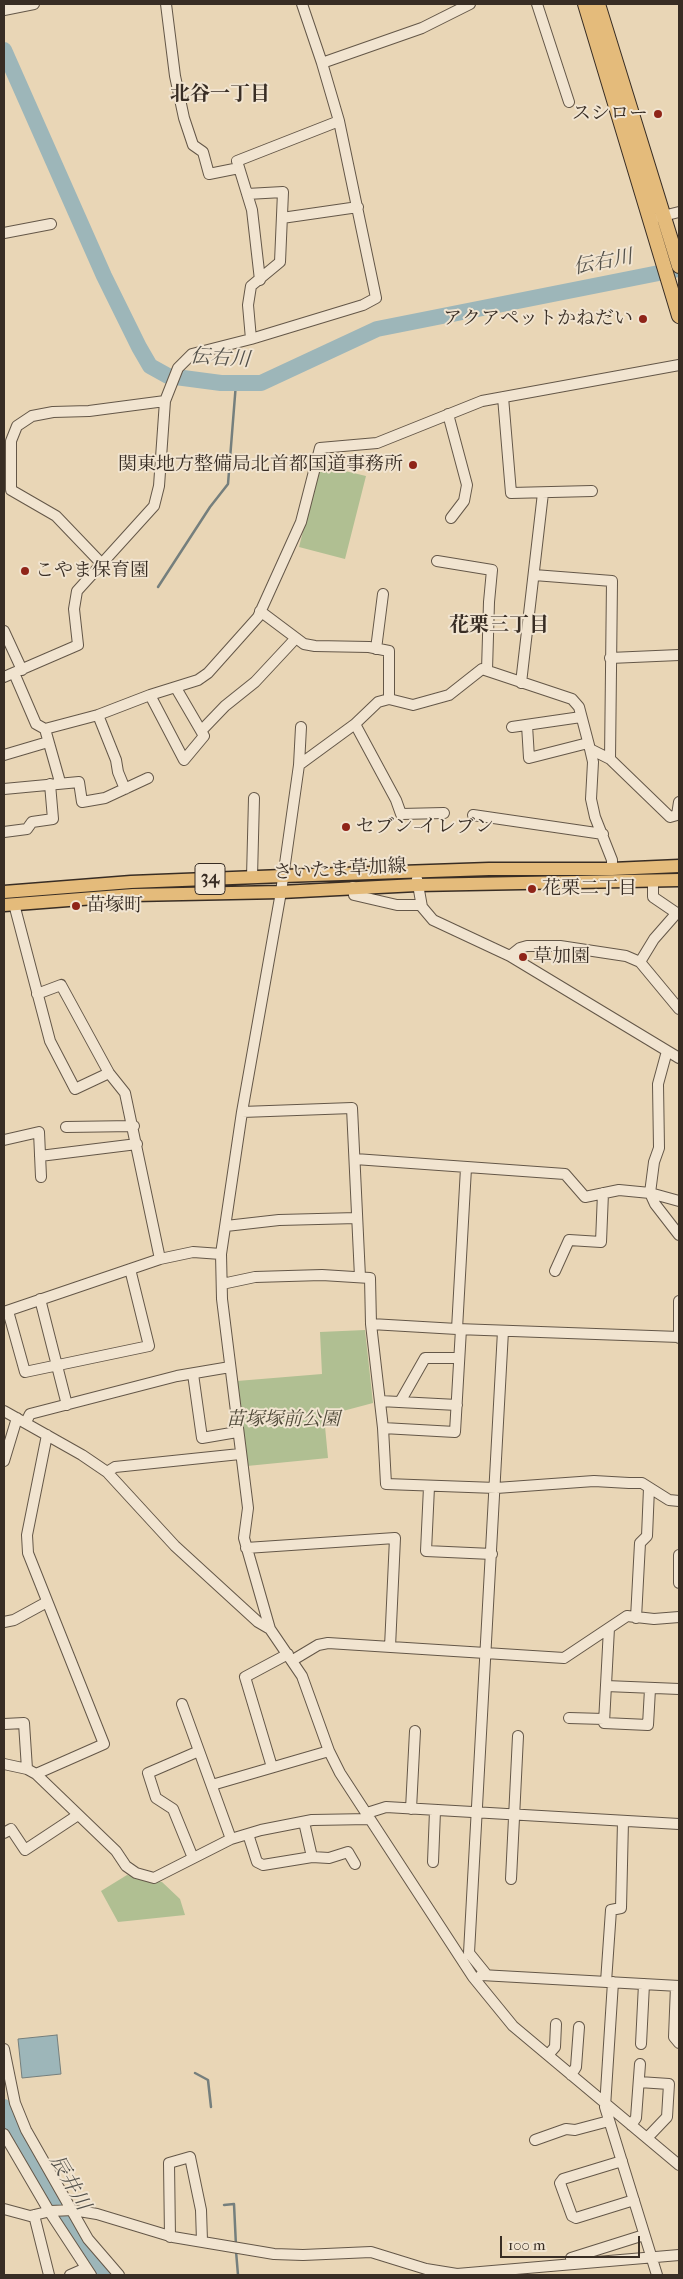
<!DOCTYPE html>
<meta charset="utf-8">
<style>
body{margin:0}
#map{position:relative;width:683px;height:2279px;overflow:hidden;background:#e9d6b6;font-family:"IM FELL French Canon",serif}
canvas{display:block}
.frame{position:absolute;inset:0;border:5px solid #382d24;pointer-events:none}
.scale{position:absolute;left:500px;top:2236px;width:140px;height:22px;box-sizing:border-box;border:2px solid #382d24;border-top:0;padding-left:6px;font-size:15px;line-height:18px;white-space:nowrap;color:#382d24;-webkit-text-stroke:4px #f1e4d0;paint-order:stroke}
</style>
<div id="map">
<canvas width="683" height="2279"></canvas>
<div class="frame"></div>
<div class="scale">100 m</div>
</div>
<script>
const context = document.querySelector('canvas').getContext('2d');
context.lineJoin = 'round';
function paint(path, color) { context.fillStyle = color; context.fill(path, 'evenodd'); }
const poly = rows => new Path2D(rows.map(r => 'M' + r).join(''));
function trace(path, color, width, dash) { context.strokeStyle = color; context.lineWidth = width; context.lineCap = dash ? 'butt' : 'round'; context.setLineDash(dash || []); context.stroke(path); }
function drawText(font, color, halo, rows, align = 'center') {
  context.font = font + ' "IM FELL French Canon","Noto Serif JP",serif'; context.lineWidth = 4; context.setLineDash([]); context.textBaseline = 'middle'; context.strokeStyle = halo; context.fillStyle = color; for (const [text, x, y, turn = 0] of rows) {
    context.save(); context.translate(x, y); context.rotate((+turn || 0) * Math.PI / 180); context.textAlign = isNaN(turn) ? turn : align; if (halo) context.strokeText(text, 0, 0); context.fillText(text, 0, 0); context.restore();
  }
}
paint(poly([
 [320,465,366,476,345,559,299,547],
 [365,1330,373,1403,324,1416,328,1458,247,1466,237,1381,322,1374,320,1332],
 [127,1875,162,1882,180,1899,185,1915,118,1922,101,1891]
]), '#b0bf92');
const water = poly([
 [57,2035,61,2074,22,2078,18,2039,57,2035]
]);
paint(water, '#9db6b9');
trace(water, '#757f7d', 1);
trace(poly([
 [158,587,210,507,228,484,236,383],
 [195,2073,208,2080,211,2107],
 [224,2205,234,2204,236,2246],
 [236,2251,238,2275]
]), '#757f7d', 2.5);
trace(poly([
 [4,50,104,276,139,347,150,366,168,376,221,383,261,383,377,329,679,269],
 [4,2107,15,2132,75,2235,106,2275]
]), '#9db6b9', 16);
const minor = poly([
 [166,4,175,76,184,118,193,145,203,152,209,174,239,168],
 [537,4,569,102],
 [4,10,34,4],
 [322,63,422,28,470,4],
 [247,194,283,192,280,262,251,286,248,305,251,339],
 [659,217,679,212],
 [282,218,358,207],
 [4,233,51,224],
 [260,280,252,210,237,161,339,121],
 [503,397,511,493,592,491],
 [448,414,467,485,464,501,451,518],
 [437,561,492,570,489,602,487,670],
 [101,563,56,516,11,490,11,441,17,426,32,416,53,412,89,411,165,401],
 [534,575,612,581,610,759],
 [260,611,304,644,315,646,369,647,389,651,389,699,413,705,449,695,482,669,572,699,579,707,590,749,593,762,591,799,595,817,612,860,612,869],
 [4,631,22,670],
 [376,649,383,594],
 [610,658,679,655],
 [14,673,36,724,45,729,60,782],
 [4,677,78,645,74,609,77,591,154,506,159,486,165,401,178,368,192,354,251,339,363,305,376,298,339,121,322,63,302,4],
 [521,683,543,493],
 [150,695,184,760,204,736,176,688],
 [98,715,116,760,118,772,125,789],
 [355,724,396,800,401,814,444,813],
 [527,725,529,758,588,743],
 [512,727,581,717],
 [45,729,98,715,150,695,198,680,208,673,258,617,301,522,320,448,377,443,482,401,679,365],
 [201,731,225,706,255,682,296,638],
 [590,749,610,759,670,817,677,815,679,802],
 [4,755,48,742],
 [299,765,355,724,378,702,389,699],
 [4,789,79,782,82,802,105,798,148,778],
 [473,815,603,834],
 [4,832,27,829,32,822,53,819,50,784],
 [252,877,254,798],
 [417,879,422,907,433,920,510,956,679,1058],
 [353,887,354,895,397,905,421,905],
 [14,904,50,1041,75,1089,109,1073],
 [510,956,520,948,527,946,560,946,626,956,640,962,679,1009],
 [640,962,654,939,675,915,675,912,653,897,653,880],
 [37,994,61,985,109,1073,125,1093,160,1259],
 [667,1051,658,1084,659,1148,654,1162,650,1193,655,1204,679,1235],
 [242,1112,352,1108,360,1277],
 [66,1127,134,1126],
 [4,1140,39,1132,41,1177],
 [40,1156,137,1144],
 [355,1159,565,1174,585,1197,619,1190,650,1193,679,1201],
 [226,1226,279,1220,357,1218],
 [555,1271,569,1240,601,1242,603,1193],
 [222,1284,255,1277,322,1275,370,1278,371,1324,383,1428,386,1484,496,1488,594,1481,629,1483,642,1483,669,1500,679,1501],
 [40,1299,67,1405],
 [679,1301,679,1338],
 [8,1311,25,1372,149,1346,130,1269],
 [4,1312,160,1259,193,1252,221,1254],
 [371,1324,457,1329,679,1337],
 [457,1329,466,1168],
 [193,1374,202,1438,237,1432],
 [380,1401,457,1405],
 [400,1402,425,1358,459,1358],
 [4,1411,82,1455,107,1472,175,1546,258,1622,270,1629,302,1676,329,1751,340,1773,473,1977,513,2026,679,2165],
 [26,1422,30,1414,177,1376,230,1367],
 [383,1428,455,1432,461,1329],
 [4,1461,17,1418],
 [107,1472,115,1467,240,1454],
 [429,1487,426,1551,492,1554],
 [246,1548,395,1538,390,1647],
 [679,1555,679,1583],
 [636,1618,640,1543,647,1536,649,1488],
 [4,1622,14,1620,47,1602],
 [609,1628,604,1723,648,1725,650,1689],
 [270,1629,244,1538,248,1508,222,1299,221,1254,242,1112,281,892,299,765,301,727],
 [293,1660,318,1645,328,1643,564,1658,627,1616,654,1619,679,1617],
 [606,1686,679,1689],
 [182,1704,231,1839],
 [569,1718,604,1719],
 [4,1724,24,1723,27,1769],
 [4,1764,27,1769,36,1774,116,1851,126,1866,136,1873,154,1878,231,1839,261,1830,312,1820,370,1819],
 [272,1767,245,1677,288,1654],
 [36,1774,104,1744,28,1553,27,1535,47,1435],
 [212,1785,329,1751],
 [411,1809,415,1731],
 [367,1813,386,1807,679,1824],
 [304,1822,312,1857,329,1858,348,1852,355,1864],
 [4,1833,11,1829,25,1850,78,1815],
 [248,1834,257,1862,263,1865,312,1857],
 [193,1858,173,1809,156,1798,148,1773,199,1751],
 [433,1862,435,1811],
 [511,1879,518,1736],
 [486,1974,469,1953,503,1331],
 [481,1975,679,1986],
 [606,1982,611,1910,621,1908,623,1821],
 [613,1982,605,2107,657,2275],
 [676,1986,674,2037,679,2043],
 [641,2044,644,1984],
 [4,2049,15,2103,26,2130,88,2239,119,2275],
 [548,2055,555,2047,556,2024],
 [571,2075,576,2067,579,2027],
 [639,2082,669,2084,667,2117,647,2138],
 [631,2125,636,2118,640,2064],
 [4,2134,49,2211,91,2275],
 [535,2140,566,2129,575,2130,609,2121],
 [622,2161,563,2179,560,2183,572,2216,576,2218,634,2200],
 [4,2209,30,2216,51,2211,73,2210,97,2214,173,2237,274,2254,303,2255,371,2252,426,2269,457,2274,679,2255],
 [34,2215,49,2275],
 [170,2237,169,2163,190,2157,201,2210,202,2241],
 [571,2258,644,2235],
 [70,2275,86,2268]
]);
const major = poly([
 [4,892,131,882,283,876,489,869,612,869,679,866],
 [4,905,133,895,281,892,417,885,679,880]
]);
const highway = poly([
 [585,4,679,316],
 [598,4,679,266]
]);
trace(minor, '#645748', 12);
trace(major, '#382d24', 15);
trace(highway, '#382d24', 16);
trace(minor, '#f1e4d0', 10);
trace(major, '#e4bb7b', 12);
trace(highway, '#e4bb7b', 14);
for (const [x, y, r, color] of [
 [658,114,5,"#8f2418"],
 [643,319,5,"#8f2418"],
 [413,465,5,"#8f2418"],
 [25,571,5,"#8f2418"],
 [346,827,5,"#8f2418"],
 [532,889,5,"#8f2418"],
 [76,906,5,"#8f2418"],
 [523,957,5,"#8f2418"]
]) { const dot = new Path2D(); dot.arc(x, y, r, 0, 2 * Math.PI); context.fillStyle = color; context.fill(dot); trace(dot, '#f1e4d0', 2); }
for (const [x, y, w] of [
 [210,879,30]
]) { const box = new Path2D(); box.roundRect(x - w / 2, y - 15.5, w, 31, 4); context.fillStyle = '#f1e4d0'; context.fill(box); trace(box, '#382d24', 1); }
drawText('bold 18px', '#382d24', null, [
 ["34",210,879]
]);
drawText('19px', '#382d24', '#f1e4d0', [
 ["スシロー",648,114,"right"],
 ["アクアペットかねだい",633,319,"right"],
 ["関東地方整備局北首都国道事務所",403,465,"right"],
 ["こやま保育園",35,571],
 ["セブン-イレブン",356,827],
 ["花栗二丁目",542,889],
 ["苗塚町",86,906],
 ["草加園",533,957]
], 'left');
drawText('19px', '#382d24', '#f1e4d0', [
 ["さいたま草加線",340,870,-3]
]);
drawText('italic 19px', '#504a3a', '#f1e4d0', [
 ["苗塚塚前公園",283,1420]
]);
drawText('bold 20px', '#382d24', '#f1e4d0', [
 ["北谷一丁目",220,95],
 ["花栗三丁目",499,626]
]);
drawText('italic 20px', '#514f49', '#f1e4d0', [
 ["伝右川",603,263,-11],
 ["伝右川",220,359,4],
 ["辰井川",69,2183,60]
]);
</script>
